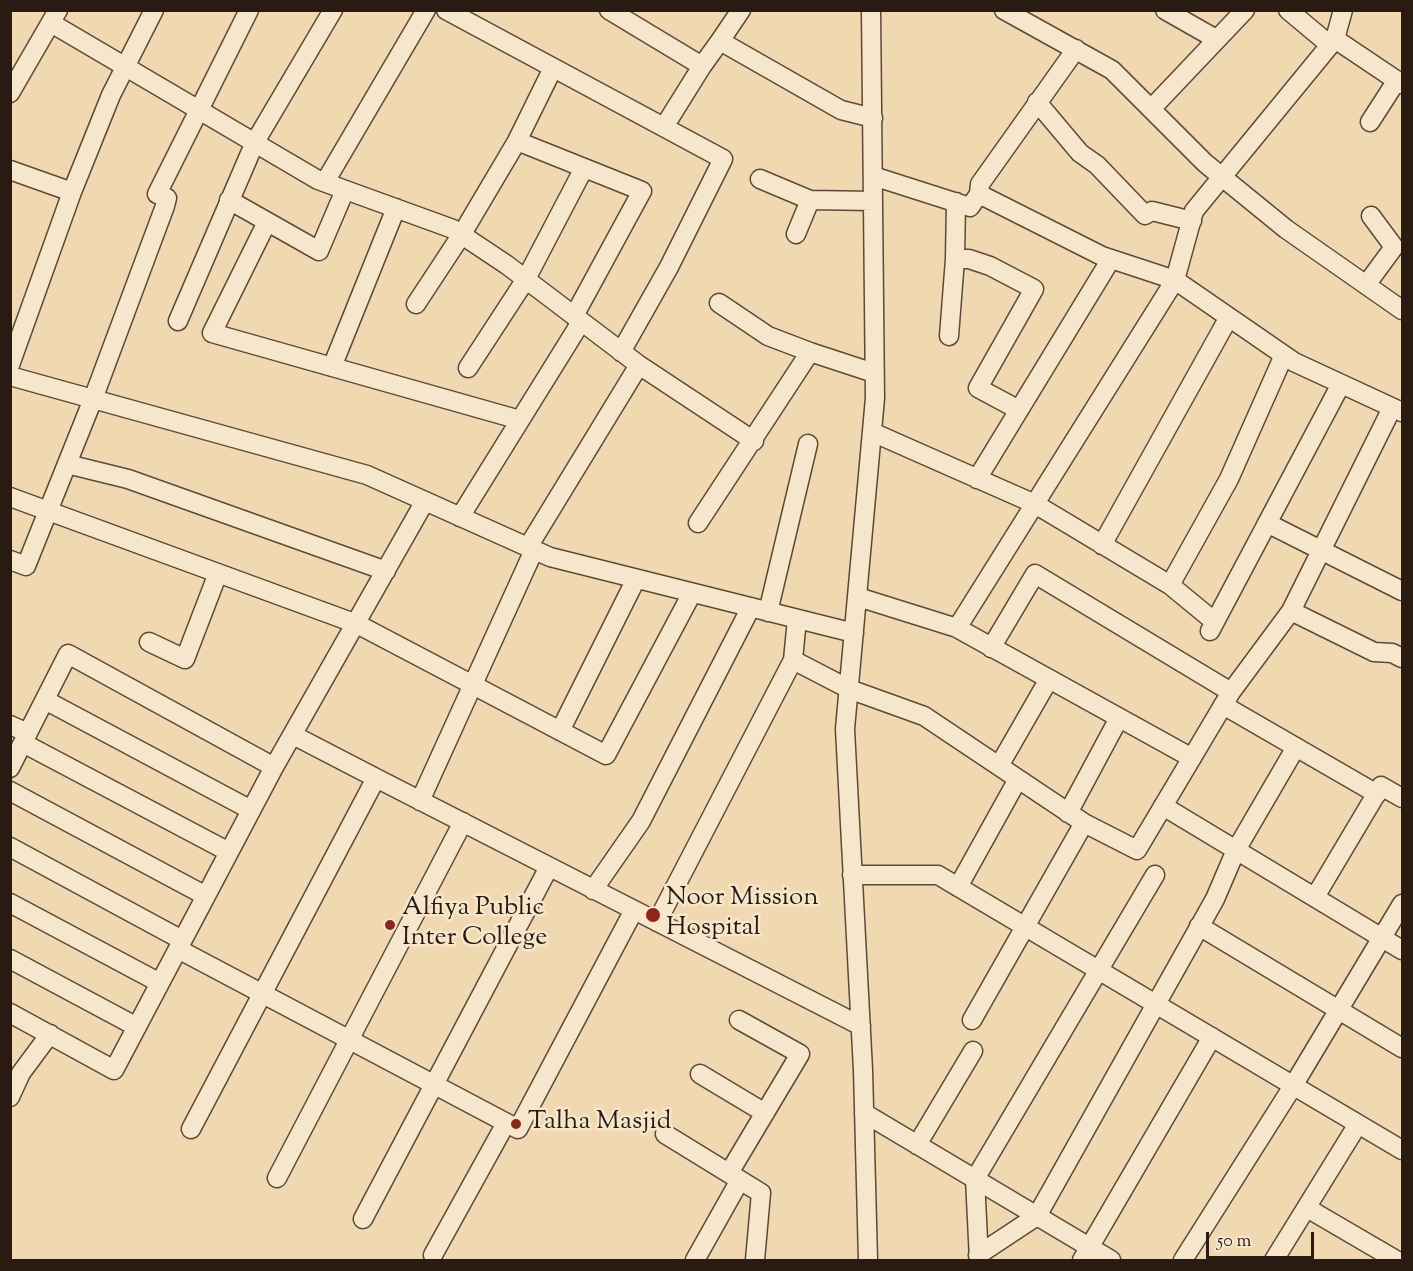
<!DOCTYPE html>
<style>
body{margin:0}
#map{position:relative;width:1413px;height:1271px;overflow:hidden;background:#f0d8b0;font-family:"Sorts Mill Goudy",serif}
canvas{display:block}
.frame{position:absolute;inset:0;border:12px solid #291b12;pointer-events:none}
.scale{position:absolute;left:1206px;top:1232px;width:108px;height:27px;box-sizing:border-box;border:3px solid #291b12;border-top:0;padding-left:8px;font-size:18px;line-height:21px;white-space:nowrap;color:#291b12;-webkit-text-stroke:4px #f5e6cc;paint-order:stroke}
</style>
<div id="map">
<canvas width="1413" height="1271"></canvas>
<div class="frame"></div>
<div class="scale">50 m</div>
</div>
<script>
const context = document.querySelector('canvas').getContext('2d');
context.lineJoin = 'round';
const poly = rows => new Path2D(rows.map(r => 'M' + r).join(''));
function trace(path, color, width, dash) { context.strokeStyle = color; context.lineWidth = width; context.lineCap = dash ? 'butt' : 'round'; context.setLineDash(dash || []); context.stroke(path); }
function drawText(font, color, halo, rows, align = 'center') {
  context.font = font + ' "Sorts Mill Goudy",serif'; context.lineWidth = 5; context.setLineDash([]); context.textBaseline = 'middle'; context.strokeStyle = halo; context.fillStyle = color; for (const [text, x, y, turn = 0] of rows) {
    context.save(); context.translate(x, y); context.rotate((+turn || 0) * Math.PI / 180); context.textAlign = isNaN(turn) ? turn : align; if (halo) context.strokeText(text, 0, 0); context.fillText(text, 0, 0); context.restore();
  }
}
const minor = poly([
 [446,10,723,159,669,267,621,352],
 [609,10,702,66,720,41,841,110,873,118],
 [1004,10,1112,70,1205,163,1286,229,1402,310],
 [1165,10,1216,39],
 [1288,10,1330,45],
 [51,23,318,180,453,229,507,265,639,365,754,441],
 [1335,39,1402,84],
 [720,41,741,10],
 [10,93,58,10],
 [1037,102,1080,153,1097,165,1145,215,1152,211,1192,221],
 [1151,109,1245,10],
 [1370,122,1397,80],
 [664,127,702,66],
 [517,141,642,191,574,316],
 [10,170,72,192],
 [873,176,970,207,979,194,1102,256,1175,280,1294,362,1402,412],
 [760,179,810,200,873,201],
 [325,182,426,10],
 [979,194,980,184,1076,49],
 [229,200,319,251,345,190],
 [267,222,212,333,520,420],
 [796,234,810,200],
 [955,259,969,259,990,266,1034,289,978,388,1019,410],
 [1366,285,1394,247,1371,216],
 [719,303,768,336,810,352],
 [416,304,462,234,517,141,553,68],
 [178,321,255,142,333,10],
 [949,336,955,259,956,202],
 [10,365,72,192,111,95,154,10],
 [332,367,396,208],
 [468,368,526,279,584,168],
 [10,376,367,475,550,557,854,633],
 [872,432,1035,504,1170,585,1215,622],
 [67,464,128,479,386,571],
 [977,479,1111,259],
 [10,497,357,624,606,755,692,593],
 [460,517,581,322],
 [698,523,810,352,874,373],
 [1267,523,1402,591],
 [1102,545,1229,317],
 [528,547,639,365],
 [10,560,26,566,93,399,165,206,167,198,157,194,249,10],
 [1170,585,1229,479,1284,355],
 [858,597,957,628,1192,758],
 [1291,611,1374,652,1392,653,1402,658],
 [768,612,808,444],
 [957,628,1175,280,1194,211,1335,39,1343,10],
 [1210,631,1341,384],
 [149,642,185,659,218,573],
 [991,648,1035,574,1231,692],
 [793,660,797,619],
 [45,700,251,810],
 [1223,705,1377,794],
 [10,725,28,733],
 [560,731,636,579],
 [293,735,376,778],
 [23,743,229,852],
 [999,766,1049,679],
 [10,768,68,654,274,767],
 [10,791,206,896],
 [420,801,534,550],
 [1163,806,1402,950],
 [1068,813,1119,718],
 [10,847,182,940],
 [852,875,938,875,1402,1150],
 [958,887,1018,779],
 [593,890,641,821,751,607],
 [1315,897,1381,786,1402,798],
 [10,903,160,983],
 [657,922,793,660,849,689,924,716,1084,823,1137,850,1231,692,1291,611,1392,408],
 [1199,926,1402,1048],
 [178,949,518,1129,634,910],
 [10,959,137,1027],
 [10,1013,114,1070,274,767,425,501],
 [972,1020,1084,823],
 [700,1074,765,1113],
 [10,1097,21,1073,50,1034],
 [864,1113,1111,1260],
 [191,1129,376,778,861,1026],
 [665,1134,761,1193,755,1260],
 [917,1145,973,1051],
 [729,1173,800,1054,739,1020],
 [277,1178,463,822],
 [1307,1208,1396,1260],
 [363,1219,549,867],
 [433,1255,506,1123],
 [978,1255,1037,1216,1215,899,1236,850,1296,747],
 [695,1260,740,1180],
 [868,1260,863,1070,845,729,875,398,871,10],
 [979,1260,975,1179,1155,875],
 [1082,1260,1212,1037],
 [1183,1260,1293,1086,1402,904],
 [1274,1260,1358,1124]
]);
trace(minor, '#5b4a3a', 21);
trace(minor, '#f5e6cc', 18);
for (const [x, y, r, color] of [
 [653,915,8,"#8f2418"],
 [390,925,6,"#8f2418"],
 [516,1124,6,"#8f2418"]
]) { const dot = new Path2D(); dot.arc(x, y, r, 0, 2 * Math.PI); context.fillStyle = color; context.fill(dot); trace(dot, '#f5e6cc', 2); }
drawText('26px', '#291b12', '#f5e6cc', [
 ["Noor Mission",666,900],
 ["Hospital",666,930],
 ["Alfiya Public",402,910],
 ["Inter College",402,940],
 ["Talha Masjid",528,1124]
], 'left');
</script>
